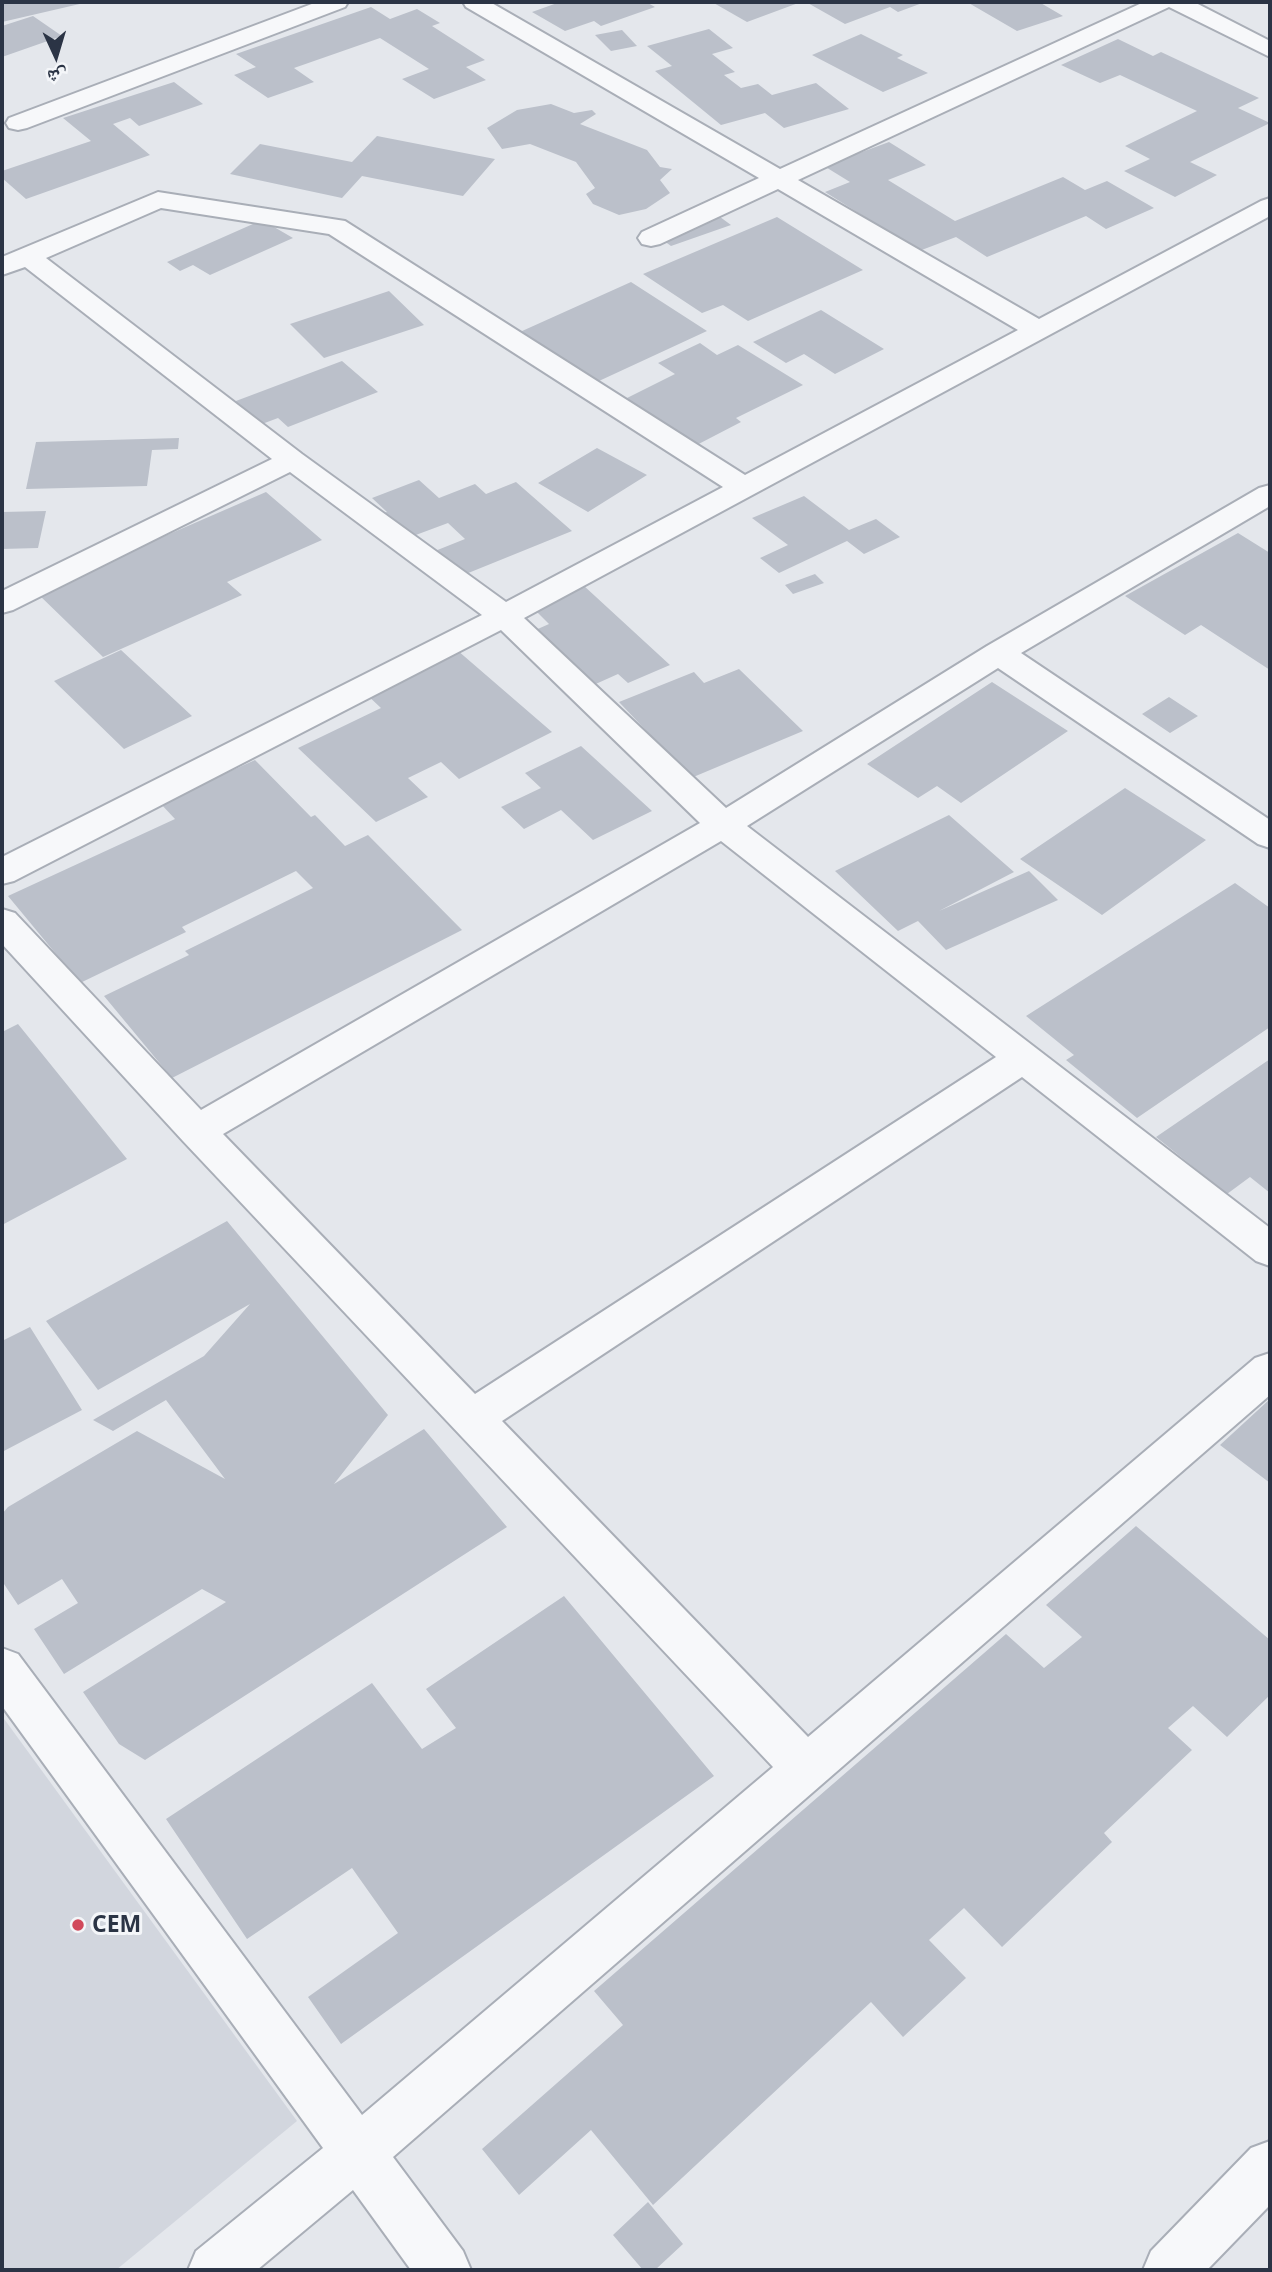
<!DOCTYPE html>
<meta charset="utf-8">
<style>
body{margin:0}
#map{position:relative;width:1272px;height:2272px;overflow:hidden;background:#e4e7ec;font-family:"Open Sans","Noto Naskh Arabic",sans-serif}
canvas{display:block}
.frame{position:absolute;inset:0;border:4px solid #2b3445;pointer-events:none}
.north{position:absolute;left:21px;top:21px;width:70px;height:70px;-webkit-text-stroke:5px #f4f6f9;paint-order:stroke;rotate:176deg;font-size:19px;font-weight:700;line-height:28px;text-align:center;color:#2b3445}
.north::after{content:'';display:block;margin:auto;width:24px;height:32px;background:#2b3445;clip-path:polygon(50% 0,100% 100%,50% 72%,0 100%)}
</style>
<div id="map">
<canvas width="1272" height="2272"></canvas>
<div class="frame"></div>
<div class="north">ش</div>
</div>
<script>
const context = document.querySelector('canvas').getContext('2d');
context.lineJoin = 'round';
function paint(path, color) { context.fillStyle = color; context.fill(path, 'evenodd'); }
const poly = rows => new Path2D(rows.map(r => 'M' + r).join(''));
function trace(path, color, width, dash) { context.strokeStyle = color; context.lineWidth = width; context.lineCap = dash ? 'butt' : 'round'; context.setLineDash(dash || []); context.stroke(path); }
function drawText(font, color, halo, rows, align = 'center') {
  context.font = font + ' "Open Sans",sans-serif'; context.lineWidth = 6; context.setLineDash([]); context.textBaseline = 'middle'; context.strokeStyle = halo; context.fillStyle = color; for (const [text, x, y, turn = 0] of rows) {
    context.save(); context.translate(x, y); context.rotate((+turn || 0) * Math.PI / 180); context.textAlign = isNaN(turn) ? turn : align; if (halo) context.strokeText(text, 0, 0); context.fillText(text, 0, 0); context.restore();
  }
}
paint(poly([
 [2,1716,297,2121,116,2270,2,2270]
]), '#d2d6de');
paint(poly([
 [2,2,84,2,84,3,2,22],
 [560,2,646,2,655,7,601,26,594,21,565,31,532,12],
 [712,2,801,2,747,22],
 [806,2,925,2,898,12,890,7,845,24],
 [967,2,1039,2,1063,16,1017,31],
 [371,7,390,19,417,9,440,23,432,26,485,60,466,67,486,80,434,99,402,79,429,69,380,38,294,68,314,82,268,98,234,75,256,67,236,54],
 [33,16,62,36,2,57,2,26],
 [709,29,733,48,712,54,735,72,724,75,741,88,758,84,772,95,816,83,849,109,784,128,765,113,721,125,655,71,672,66,647,46],
 [622,30,637,46,611,51,595,35],
 [861,34,903,55,897,58,928,73,883,92,812,55],
 [1118,39,1153,56,1161,52,1259,98,1238,108,1270,123,1190,162,1217,175,1175,197,1124,171,1150,159,1125,146,1197,111,1120,75,1100,83,1061,65],
 [174,82,203,104,139,126,130,118,113,124,150,155,26,199,2,178,2,171,91,141,63,118],
 [551,104,574,113,592,110,596,114,580,124,647,150,660,167,672,169,660,180,670,193,646,209,619,215,593,204,586,194,595,188,576,162,530,144,502,149,487,128,517,110],
 [377,136,495,159,463,196,362,176,342,198,230,174,260,144,352,162],
 [889,142,926,165,888,180,955,221,1063,177,1085,190,1107,181,1154,208,1106,229,1086,216,987,257,956,237,919,251,825,192,850,182,824,166],
 [716,214,731,225,671,246,656,235],
 [777,217,863,270,748,321,723,305,702,313,643,274],
 [262,220,293,238,210,275,193,265,180,271,167,262],
 [631,282,707,331,586,387,511,336],
 [389,291,424,325,324,358,290,324],
 [821,310,884,349,835,374,804,354,786,363,753,342],
 [700,343,717,355,738,345,803,385,736,418,741,422,689,449,619,402,675,374,658,363],
 [342,361,378,392,288,427,278,418,246,430,220,407],
 [179,438,178,449,152,450,147,486,26,489,36,442],
 [597,448,647,475,588,512,538,483],
 [419,480,439,498,475,484,486,494,516,482,572,531,451,580,425,555,465,539,448,523,397,542,372,517,387,512,372,498],
 [266,492,322,540,227,582,242,595,103,657,36,592],
 [804,496,849,530,876,519,900,537,864,554,847,541,779,573,760,558,788,545,752,518],
 [46,511,38,548,2,549,2,512],
 [1238,533,1270,553,1270,670,1201,625,1185,635,1125,596],
 [815,574,824,583,793,594,785,585],
 [583,585,670,665,628,683,618,674,589,687,531,632,549,624,531,606],
 [121,650,192,716,124,749,54,681],
 [457,650,552,732,459,779,441,762,408,778,428,797,376,822,298,748,381,708,365,693],
 [739,669,803,731,691,778,619,702,694,672,704,683],
 [992,682,1068,731,961,803,937,786,918,798,867,764],
 [1169,697,1198,716,1170,733,1142,714],
 [581,746,652,811,593,840,561,810,524,829,501,807,541,788,525,773],
 [255,760,311,817,315,815,345,846,368,835,462,930,172,1078,104,996,189,955,185,951,313,888,296,871,182,927,186,932,80,983,8,896,175,819,160,803],
 [1125,788,1206,840,1102,915,1020,859],
 [949,815,1014,872,939,911,1029,871,1058,900,946,950,918,921,898,931,835,871],
 [1235,883,1270,908,1270,1027,1137,1118,1066,1060,1074,1055,1026,1016],
 [18,1024,127,1159,2,1225,2,1032],
 [1270,1059,1270,1193,1250,1177,1227,1194,1156,1137],
 [227,1221,388,1415,334,1484,424,1429,507,1527,145,1760,119,1744,83,1692,226,1602,202,1589,64,1674,34,1629,78,1603,62,1579,18,1605,2,1581,2,1514,8,1507,137,1431,225,1479,166,1400,113,1431,93,1420,204,1356,250,1304,98,1390,46,1321],
 [30,1327,82,1410,2,1452,2,1341],
 [1270,1399,1270,1483,1220,1445],
 [1136,1526,1270,1640,1270,1695,1227,1737,1193,1706,1168,1728,1192,1750,1104,1833,1112,1842,1002,1947,964,1908,929,1940,966,1978,903,2037,871,2002,653,2205,591,2130,519,2195,482,2149,623,2025,594,1991,1006,1634,1044,1668,1082,1637,1046,1605],
 [564,1596,714,1776,341,2044,308,1997,398,1933,352,1868,247,1939,166,1819,372,1683,422,1749,456,1728,426,1689],
 [648,2202,683,2244,655,2270,643,2270,613,2235]
]), '#bbc0ca');
const minor = poly([
 [317,2,348,2,345,7,27,128,18,130,9,128,6,123,9,118,317,2],
 [463,2,490,2,780,169,1144,2,1194,2,1270,41,1270,57,1169,7,798,180,1039,319,1261,201,1270,198,1270,216,524,618,726,808,987,646,1259,488,1270,485,1270,506,1021,653,1270,820,1270,848,1258,844,998,668,747,826,1270,1228,1270,1266,1256,1261,1022,1077,502,1421,808,1737,1255,1358,1270,1353,1270,1395,393,2157,463,2251,471,2270,411,2270,353,2190,257,2270,188,2270,196,2251,323,2148,2,1706,2,1648,18,1654,362,2115,773,1767,183,1141,2,944,2,909,15,913,201,1110,700,823,501,630,14,881,2,884,2,857,482,615,290,472,13,610,2,613,2,591,272,459,25,267,2,275,2,257,158,192,345,221,745,475,1018,330,778,189,660,244,651,246,642,244,638,238,642,232,759,178,466,7,463,2],
 [161,208,329,234,723,487,506,602,302,454,46,258,161,208],
 [721,841,996,1057,475,1394,223,1134,721,841],
 [1270,2141,1270,2205,1207,2270,1143,2270,1151,2251,1251,2148,1270,2141]
]);
trace(minor, '#a9aeb7', 4);
paint(minor, '#f7f8fa');
for (const [x, y, r, color] of [
 [78,1925,7,"#d1495b"]
]) { const dot = new Path2D(); dot.arc(x, y, r, 0, 2 * Math.PI); context.fillStyle = color; context.fill(dot); trace(dot, '#f4f6f9', 2.5); }
drawText('bold 23px', '#2b3445', '#f4f6f9', [
 ["CEM",92,1925]
], 'left');
</script>
